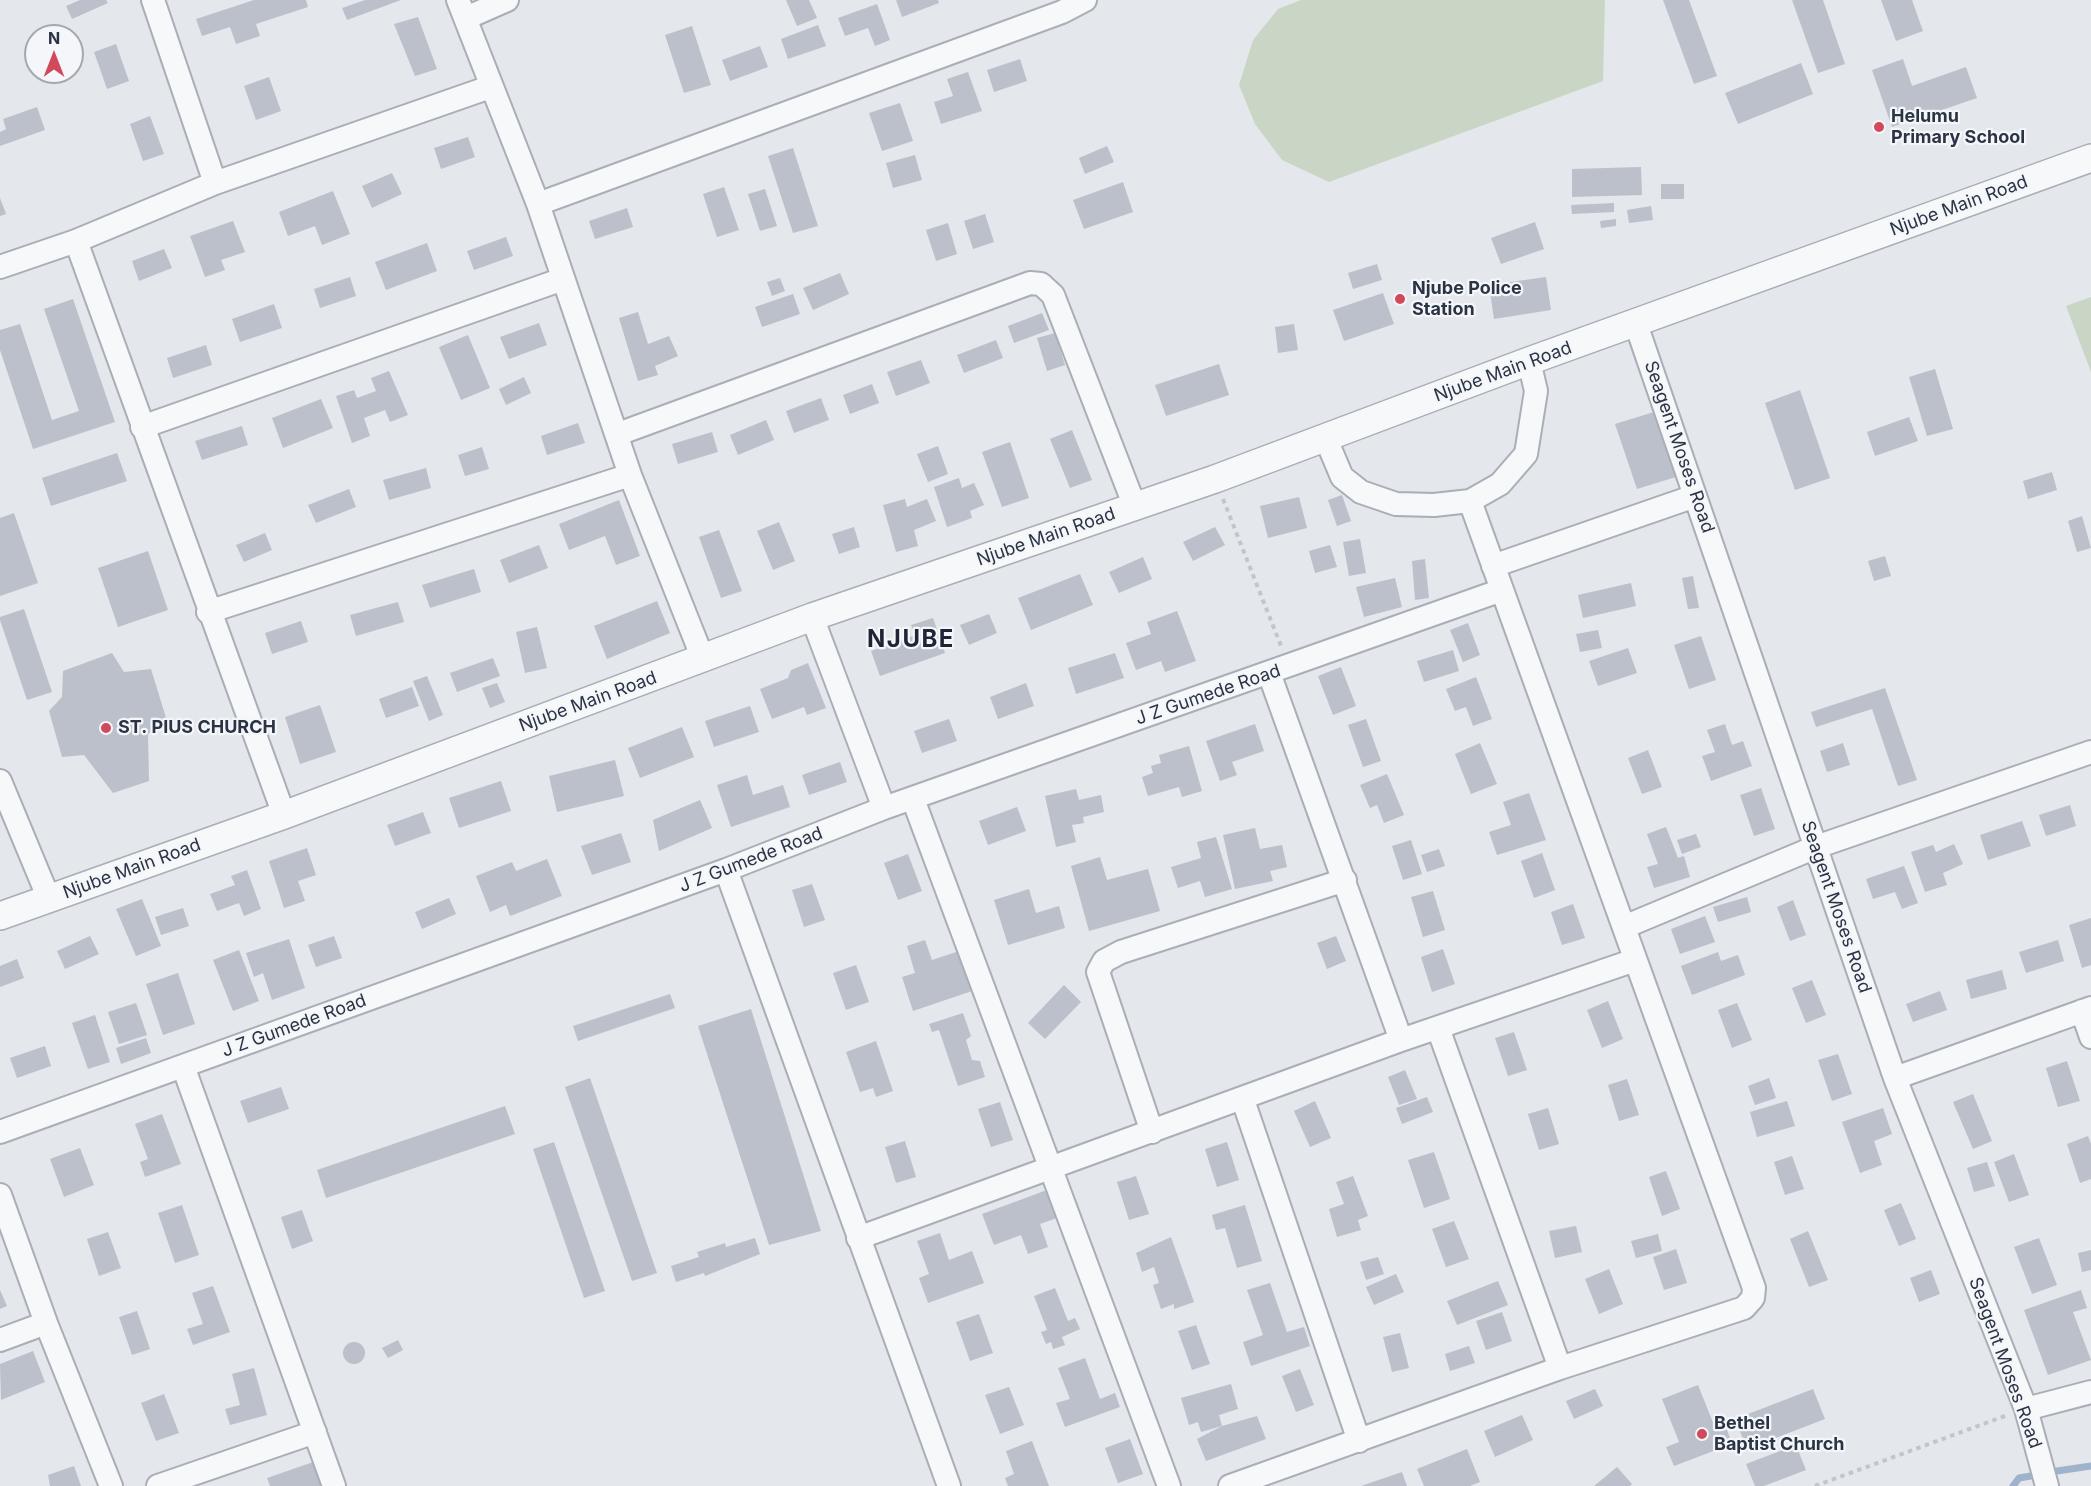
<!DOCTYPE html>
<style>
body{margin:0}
#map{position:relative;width:2091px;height:1486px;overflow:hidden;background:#e4e7ec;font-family:Inter,sans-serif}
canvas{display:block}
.north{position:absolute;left:24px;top:24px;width:60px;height:60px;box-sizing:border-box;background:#f4f6f9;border:2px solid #a4a8b1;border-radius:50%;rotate:0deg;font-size:16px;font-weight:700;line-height:24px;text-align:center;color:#2b3445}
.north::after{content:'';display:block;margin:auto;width:21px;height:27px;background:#d1495b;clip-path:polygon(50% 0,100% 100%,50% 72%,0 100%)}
</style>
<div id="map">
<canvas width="2091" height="1486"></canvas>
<div class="north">N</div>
</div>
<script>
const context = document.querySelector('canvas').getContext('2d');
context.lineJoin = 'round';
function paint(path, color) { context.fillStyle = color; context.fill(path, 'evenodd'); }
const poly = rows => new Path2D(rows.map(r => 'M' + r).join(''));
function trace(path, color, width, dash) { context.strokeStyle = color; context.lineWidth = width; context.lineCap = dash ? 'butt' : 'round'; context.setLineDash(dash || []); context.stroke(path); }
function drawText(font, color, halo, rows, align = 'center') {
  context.font = font + ' Inter,sans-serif'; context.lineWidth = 4.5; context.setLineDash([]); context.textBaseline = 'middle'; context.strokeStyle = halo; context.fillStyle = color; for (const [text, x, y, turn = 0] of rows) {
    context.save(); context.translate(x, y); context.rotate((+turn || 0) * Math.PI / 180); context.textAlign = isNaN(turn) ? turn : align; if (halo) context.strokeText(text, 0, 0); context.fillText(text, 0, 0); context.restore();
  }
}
paint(poly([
 [1301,0,1605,0,1603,81,1329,182,1282,160,1255,124,1239,85,1253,40,1278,9],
 [2091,297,2091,372,2066,306]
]), '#c9d6c5');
trace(poly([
 [2057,1471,2091,1466],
 [2013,1486,2019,1478,2031,1476]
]), '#9fb4cc', 7);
paint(poly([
 [80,0,106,0,108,3,72,19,66,6],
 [254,0,306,0,308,7,256,24,260,36,236,44,230,27,202,36,196,19],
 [365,0,401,0,347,20,342,8],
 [786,0,809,0,817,18,797,26],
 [896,0,938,0,939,3,902,17],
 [1663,0,1689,0,1717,76,1694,84],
 [1792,0,1823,0,1845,64,1818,73],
 [1881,0,1912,0,1923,31,1896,41],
 [877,4,890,40,875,46,868,28,845,36,838,18],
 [418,17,437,69,415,76,394,24],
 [818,25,826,46,788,59,781,39],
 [692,26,711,85,684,93,665,35],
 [116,44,129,81,107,89,94,52],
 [760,46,768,67,730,81,722,60],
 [1020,59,1027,81,994,92,987,70],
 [1903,59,1912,86,1966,67,1977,98,1892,127,1872,70],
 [1801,63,1813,94,1738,124,1725,93],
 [968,72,982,111,941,124,934,102,953,96,947,79],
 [269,77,281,111,256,120,244,86],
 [900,103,913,141,882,151,869,113],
 [37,107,45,130,0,146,0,132,6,129,3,119],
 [150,116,164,154,143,161,130,124],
 [468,137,475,157,441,169,434,148],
 [1107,146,1114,162,1085,174,1079,158],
 [793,148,818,226,793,233,768,156],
 [915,155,922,180,893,188,886,163],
 [1641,167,1642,195,1572,197,1572,169],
 [392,173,402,194,372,208,362,186],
 [1123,182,1133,212,1084,229,1073,200],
 [1661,184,1684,184,1684,199,1661,199],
 [724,187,739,230,717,237,703,194],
 [765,189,777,226,760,231,748,194],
 [333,191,350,234,322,245,315,226,288,236,279,212],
 [0,198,6,214,0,216],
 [1614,203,1614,212,1572,214,1571,205],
 [1651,206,1653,220,1629,223,1627,210],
 [627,208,633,227,595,239,589,221],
 [985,214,994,242,973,249,964,221],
 [1616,219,1616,226,1601,228,1600,221],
 [233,221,245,252,221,260,225,270,205,277,190,236],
 [1535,222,1544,249,1501,264,1491,238],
 [948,223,957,254,936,261,926,230],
 [506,237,513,256,474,270,467,251],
 [427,243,437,271,386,290,375,262],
 [164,249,172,268,139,281,132,261],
 [1377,264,1382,280,1353,289,1348,273],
 [840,273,849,294,813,310,803,288],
 [350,277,356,296,320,308,314,289],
 [1546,277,1551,310,1494,319,1489,285],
 [780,278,785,291,772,296,767,282],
 [1383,293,1394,324,1344,341,1333,310],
 [793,294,800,314,762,327,755,307],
 [73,299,115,422,33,449,0,350,0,330,20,324,52,420,79,411,44,309],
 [274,304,282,328,240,342,232,319],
 [638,312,648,344,669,336,678,356,655,366,658,375,638,381,619,318],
 [1042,313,1049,330,1014,343,1008,326],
 [539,323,547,345,509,359,500,337],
 [1294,324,1298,350,1278,353,1275,327],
 [1055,333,1065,365,1047,371,1037,338],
 [468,335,490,388,461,400,439,347],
 [996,340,1003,358,964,373,957,355],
 [206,345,212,365,173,378,167,358],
 [921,360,930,383,896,396,887,372],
 [1219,364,1229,395,1166,416,1155,385],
 [1935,369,1953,429,1927,436,1909,377],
 [389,371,408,415,390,422,385,410,364,418,370,436,352,443,336,396,354,390,357,398,376,391,371,378],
 [524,377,531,393,506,405,499,389],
 [872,384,879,403,850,414,843,395],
 [1800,390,1830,478,1795,490,1765,403],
 [821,398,829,420,794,433,786,411],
 [321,399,333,428,283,448,272,418],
 [1654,412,1676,477,1637,489,1615,424],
 [1909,417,1918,441,1875,456,1867,432],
 [766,420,774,440,738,455,730,435],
 [578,423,585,443,547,455,541,436],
 [242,426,248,445,202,460,195,441],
 [1072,430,1092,480,1070,488,1050,439],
 [712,432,718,452,678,464,672,444],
 [1010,442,1029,498,1002,507,982,452],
 [938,446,948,474,928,482,917,454],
 [482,447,489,469,465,476,458,455],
 [117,453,127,481,51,506,42,478],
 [426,468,431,488,389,500,383,480],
 [2052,472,2057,490,2028,499,2023,481],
 [959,478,962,488,974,483,984,505,970,511,972,518,947,527,934,487],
 [349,489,356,507,316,523,308,505],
 [1342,495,1351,521,1337,526,1328,500],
 [1299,497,1307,528,1268,538,1260,506],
 [905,499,907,507,927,499,936,521,914,530,918,546,896,552,883,505],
 [619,500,640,556,616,565,605,536,569,550,559,524],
 [14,513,38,583,0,596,0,518],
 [2082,516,2091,548,2077,552,2068,521],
 [779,522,795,561,773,570,757,531],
 [854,527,860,547,839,554,832,534],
 [1215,527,1225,545,1193,561,1183,542],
 [719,530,742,591,721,598,699,537],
 [265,533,272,550,244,562,236,545],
 [1360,539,1366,573,1349,576,1343,542],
 [539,545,548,568,509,583,500,560],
 [1330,545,1337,567,1315,573,1309,551],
 [148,551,168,610,118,627,98,568],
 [1885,556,1891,576,1874,581,1868,561],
 [1143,557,1152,579,1119,593,1109,572],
 [1425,559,1429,598,1415,600,1412,561],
 [474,569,481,592,430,608,422,585],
 [1080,574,1093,605,1031,630,1018,598],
 [1693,576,1699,608,1688,609,1682,578],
 [1395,578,1402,607,1364,617,1356,587],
 [1631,583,1636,606,1583,618,1578,595],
 [657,601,670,633,607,659,594,626],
 [398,602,404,622,356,636,350,615],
 [24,609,52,692,27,700,0,620,0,617],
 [1177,611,1196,661,1165,672,1161,661,1136,670,1126,643,1151,634,1147,622],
 [989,614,997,633,969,645,960,625],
 [933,618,945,653,880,676,871,651,915,635,911,625],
 [301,621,308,642,272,654,265,633],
 [1468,623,1480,655,1463,662,1450,630],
 [537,627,547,668,525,673,516,632],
 [1598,630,1602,648,1580,652,1576,634],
 [1701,636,1716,680,1689,689,1674,645],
 [1628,648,1637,673,1598,686,1589,661],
 [1453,650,1459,671,1424,682,1417,661],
 [112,653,124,672,151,669,167,721,148,734,149,781,113,793,84,755,62,757,49,711,62,697,63,671],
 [1115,653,1124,678,1076,694,1068,668],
 [493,658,500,676,457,692,450,673],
 [808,663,826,708,807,715,804,707,772,719,760,689,788,678,791,670],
 [1341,667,1356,706,1333,715,1318,676],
 [427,676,443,715,429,721,413,681],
 [1476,677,1492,719,1473,726,1466,707,1455,711,1446,689],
 [497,683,505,702,490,708,482,688],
 [1026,683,1034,706,998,719,990,697],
 [412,687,419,706,386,718,379,699],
 [1885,688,1917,780,1898,786,1872,709,1816,727,1811,712],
 [320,705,336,752,300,764,285,717],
 [750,706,759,732,714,747,705,721],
 [949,719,957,741,922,753,914,731],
 [1366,719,1381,761,1363,767,1348,725],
 [1255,724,1264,751,1232,762,1237,775,1220,781,1206,741],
 [1725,724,1732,745,1743,741,1752,766,1711,781,1702,756,1715,752,1707,730],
 [682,727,694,757,640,778,628,748],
 [1480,743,1497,784,1471,794,1455,754],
 [1843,743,1850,765,1827,772,1820,751],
 [1189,746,1202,791,1182,797,1179,787,1148,796,1142,777,1153,773,1151,766,1161,763,1159,755],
 [1648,750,1662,787,1642,794,1628,758],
 [615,760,624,796,557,812,549,776],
 [840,762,847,782,809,795,802,775],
 [1387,774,1404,815,1384,823,1377,805,1370,808,1360,785],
 [747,775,753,795,783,785,790,807,731,827,717,785],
 [501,781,511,811,459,828,449,798],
 [1761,788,1775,829,1754,836,1740,795],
 [1076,789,1079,800,1101,795,1104,812,1083,817,1084,823,1072,825,1076,842,1056,847,1045,796],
 [1529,793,1546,840,1497,855,1489,832,1511,825,1503,802],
 [700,800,712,828,659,851,653,820],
 [2070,805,2076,826,2046,836,2039,815],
 [1017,807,1026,831,988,845,979,821],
 [423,812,431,833,395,846,387,825],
 [2022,821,2031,846,1988,860,1980,835],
 [1666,827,1678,858,1684,856,1690,877,1654,888,1647,867,1658,864,1647,834],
 [1255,828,1260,849,1282,845,1287,867,1270,871,1273,881,1235,889,1223,835],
 [621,833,631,862,592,875,581,846],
 [1696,834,1701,847,1682,854,1677,840],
 [1216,837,1232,889,1205,897,1200,881,1178,888,1171,867,1201,858,1197,842],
 [1411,840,1422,874,1403,880,1392,846],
 [1954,844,1963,864,1943,873,1947,885,1925,892,1911,852,1933,845,1936,852],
 [307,848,316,875,298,881,305,901,284,908,269,861],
 [1439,849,1445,866,1427,872,1421,855],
 [1542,853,1555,890,1534,898,1521,861],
 [908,854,922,891,898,900,884,863],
 [1100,857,1107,880,1148,869,1160,911,1089,931,1071,866],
 [547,859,562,896,510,916,506,905,490,912,476,876,512,862,516,871],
 [1904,866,1918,903,1902,909,1895,892,1873,899,1866,879],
 [247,870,261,909,244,916,239,903,217,911,210,894,235,885,231,876],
 [812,884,825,920,804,927,792,890],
 [1029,889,1036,913,1059,906,1065,928,1008,945,994,900],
 [1433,891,1445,930,1423,937,1411,897],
 [1747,897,1751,912,1718,922,1713,907],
 [449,898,456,914,422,929,415,912],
 [142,899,161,946,136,956,116,909],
 [1793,900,1806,935,1790,941,1777,907],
 [1573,904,1585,938,1562,945,1551,912],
 [183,908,189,926,161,935,155,917],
 [1705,916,1715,942,1680,954,1671,929],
 [2091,918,2091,965,2082,968,2069,925],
 [90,936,99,954,65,969,57,951],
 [334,936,342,958,316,967,308,945],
 [1336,936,1346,961,1327,969,1317,943],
 [289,939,305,988,272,1000,263,973,254,977,246,953],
 [925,940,932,960,959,951,972,991,913,1011,902,977,915,973,907,946],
 [2058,940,2064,961,2026,973,2019,952],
 [1443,949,1455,984,1432,992,1421,957],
 [239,950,259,1001,233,1011,213,960],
 [1718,952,1721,961,1738,955,1745,975,1692,995,1681,966],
 [17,959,24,978,0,987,0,966],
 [856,965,869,1002,846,1010,833,973],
 [2002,970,2007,989,1971,999,1966,980],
 [178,973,195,1024,163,1035,146,984],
 [1812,980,1826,1015,1806,1023,1792,988],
 [1064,985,1081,1002,1045,1039,1028,1023],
 [1940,991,1947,1010,1913,1022,1906,1004],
 [670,994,675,1008,578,1041,573,1026],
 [1608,1001,1623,1039,1602,1048,1587,1010],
 [136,1003,147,1035,119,1044,108,1012],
 [1737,1003,1752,1040,1732,1048,1718,1010],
 [751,1009,821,1231,769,1245,698,1026],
 [963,1013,971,1036,966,1040,972,1060,980,1061,985,1077,958,1086,939,1030,932,1032,929,1024],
 [95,1015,110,1062,88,1069,72,1023],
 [1514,1032,1527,1070,1508,1076,1495,1038],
 [146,1038,151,1053,121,1064,116,1048],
 [876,1041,893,1091,876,1097,873,1088,860,1092,846,1052],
 [45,1046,51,1066,17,1078,10,1058],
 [1838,1054,1852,1094,1832,1101,1818,1060],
 [2067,1061,2080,1101,2058,1107,2046,1068],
 [1405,1070,1417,1099,1399,1105,1388,1077],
 [590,1078,657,1273,632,1281,565,1087],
 [1769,1078,1776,1098,1755,1105,1748,1086],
 [1627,1079,1639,1115,1619,1121,1608,1085],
 [281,1087,289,1109,248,1123,240,1101],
 [1973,1094,1992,1141,1973,1149,1953,1102],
 [1427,1097,1433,1112,1402,1124,1396,1108],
 [1315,1101,1331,1138,1310,1147,1294,1111],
 [1787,1101,1795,1126,1757,1137,1750,1112],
 [1000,1102,1013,1140,991,1147,978,1109],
 [505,1106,515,1134,326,1198,317,1170],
 [1548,1108,1559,1144,1539,1150,1528,1114],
 [1883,1108,1892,1134,1874,1141,1882,1165,1860,1173,1842,1122],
 [162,1114,181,1164,145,1177,140,1162,148,1159,135,1124],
 [2088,1136,2091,1144,2091,1179,2080,1183,2067,1144],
 [905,1141,916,1177,896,1183,885,1147],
 [554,1142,605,1291,584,1298,533,1149],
 [1227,1142,1239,1180,1217,1187,1205,1149],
 [80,1148,94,1185,64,1197,50,1159],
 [1434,1152,1450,1199,1424,1208,1408,1160],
 [2014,1154,2029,1195,2009,1202,1994,1162],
 [1792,1156,1804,1189,1785,1195,1774,1162],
 [1987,1162,1995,1186,1974,1192,1967,1168],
 [1666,1171,1680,1209,1662,1216,1649,1177],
 [1136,1176,1149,1214,1129,1220,1117,1182],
 [1353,1176,1368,1216,1358,1220,1361,1230,1337,1237,1329,1209,1344,1204,1336,1182],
 [1047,1190,1057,1218,1040,1224,1048,1247,1028,1254,1021,1235,994,1245,982,1214],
 [1901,1203,1916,1239,1899,1246,1884,1210],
 [182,1205,199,1255,175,1263,158,1213],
 [1245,1205,1262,1261,1237,1268,1225,1228,1216,1230,1212,1215],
 [302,1210,313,1241,292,1249,281,1217],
 [1454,1221,1469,1259,1446,1267,1432,1229],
 [1576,1226,1582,1252,1555,1258,1549,1231],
 [1808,1231,1828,1280,1809,1287,1790,1239],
 [108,1232,121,1268,99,1276,87,1239],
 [940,1233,949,1260,972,1251,984,1283,928,1303,919,1278,929,1274,917,1241],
 [1658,1234,1662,1251,1636,1258,1631,1241],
 [1171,1237,1194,1302,1174,1309,1174,1304,1161,1309,1153,1285,1159,1283,1154,1267,1142,1272,1136,1253],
 [755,1238,760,1254,705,1276,704,1273,676,1282,671,1266,699,1257,697,1252,725,1243,726,1247],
 [2039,1238,2057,1285,2032,1294,2014,1247],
 [1676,1249,1687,1283,1664,1290,1653,1257],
 [2091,1250,2091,1270,2082,1272,2078,1253],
 [1378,1257,1384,1274,1366,1280,1360,1262],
 [1609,1269,1623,1304,1599,1314,1585,1279],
 [1931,1270,1940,1294,1919,1302,1910,1278],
 [1396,1274,1404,1292,1374,1305,1366,1287],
 [1498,1281,1508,1305,1457,1325,1447,1301],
 [1270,1283,1287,1332,1304,1327,1310,1346,1251,1366,1243,1342,1263,1335,1247,1290],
 [213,1286,230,1332,193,1345,187,1329,203,1324,192,1293],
 [1055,1288,1068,1321,1075,1318,1080,1329,1062,1337,1065,1345,1053,1349,1051,1342,1046,1344,1041,1332,1047,1330,1034,1296],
 [0,1290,7,1306,0,1309],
 [2081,1290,2087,1308,2073,1312,2091,1360,2048,1375,2024,1310],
 [137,1311,150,1349,132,1355,119,1317],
 [1502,1312,1512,1341,1486,1350,1476,1321],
 [979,1314,993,1353,970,1361,956,1322],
 [1196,1325,1210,1364,1192,1370,1178,1331],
 [1400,1333,1409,1368,1392,1372,1383,1337],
 [398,1340,403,1350,388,1358,382,1348],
 '343 1353a11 11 0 1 1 22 0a11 11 0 1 1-22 0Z',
 [1469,1346,1475,1363,1450,1371,1445,1354],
 [33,1351,45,1382,1,1400,0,1364],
 [1085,1358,1100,1399,1115,1393,1120,1407,1065,1427,1056,1403,1070,1399,1058,1368],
 [254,1368,267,1415,230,1425,225,1409,240,1405,232,1374],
 [1300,1369,1314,1405,1296,1412,1282,1376],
 [1231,1384,1238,1409,1219,1415,1222,1426,1257,1416,1266,1439,1206,1461,1197,1439,1222,1426,1201,1432,1198,1422,1189,1425,1181,1398],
 [1698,1385,1714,1425,1724,1421,1732,1444,1674,1466,1666,1447,1679,1442,1662,1399],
 [1009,1387,1024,1425,1000,1434,985,1395],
 [1595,1389,1603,1406,1574,1419,1566,1401],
 [1813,1389,1825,1419,1747,1449,1735,1419],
 [164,1394,179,1433,156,1441,141,1403],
 [1522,1415,1533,1440,1495,1457,1484,1431],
 [1130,1439,1143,1474,1118,1483,1105,1448],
 [1032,1441,1049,1486,1008,1486,1005,1478,1014,1474,1006,1451],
 [1796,1445,1806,1470,1764,1486,1755,1486,1746,1464],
 [1467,1449,1480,1482,1470,1486,1424,1486,1417,1469],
 [316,1461,325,1486,270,1486,267,1478],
 [74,1466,81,1486,50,1486,48,1475],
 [1617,1467,1632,1484,1630,1486,1594,1486],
 [1402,1472,1407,1486,1361,1486]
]), '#bbc0ca');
const minor = poly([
 [153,0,215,183],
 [458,0,538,204,630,475,703,659],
 [466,18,507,0],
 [538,204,1062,12,1085,0],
 [76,241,284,815],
 [0,267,76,241,215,183,490,87],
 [1636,324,1895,1078,2026,1409,2047,1486],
 [142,427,563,279],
 [618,434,1030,283,1041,284,1053,295,1135,507],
 [1326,439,1342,477,1361,492,1396,504,1434,505,1470,501,1500,484,1526,454,1536,391,1529,361],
 [1493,566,1695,496],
 [208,612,630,475],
 [812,617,884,808],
 [1269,673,1401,1040],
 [0,781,49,899],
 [913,799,1169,1486],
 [726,870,949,1486],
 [1624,927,1816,847,2091,752],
 [2082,1011,2091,1037],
 [1438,1028,1560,1368],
 [183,1066,334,1486],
 [1895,1078,2091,1008],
 [1243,1100,1359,1441],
 [0,1132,726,870,884,808,1502,590],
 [1152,1132,1098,972,1104,961,1121,952,1345,880],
 [0,1195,46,1323,111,1486],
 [858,1238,1401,1040,1635,960],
 [0,1340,46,1323],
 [2026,1409,2091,1392],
 [158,1486,315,1432],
 [1230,1486,1560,1368,1744,1308,1753,1298,1754,1288,1470,501]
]);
const tertiary = poly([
 [0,916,284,815,812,617,1215,479,1529,361,2091,158]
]);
trace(minor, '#a9aeb7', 26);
trace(tertiary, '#a9aeb7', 30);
trace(poly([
 [1223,499,1281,646],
 [1815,1486,2005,1416]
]), '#c2c5cb', 4, [4.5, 4.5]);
trace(minor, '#f7f8fa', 22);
trace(tertiary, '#f7f8fa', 27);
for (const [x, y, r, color] of [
 [1879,127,6,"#d1495b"],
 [1400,299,6,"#d1495b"],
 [106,728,6,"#d1495b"],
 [1702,1434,6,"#d1495b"]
]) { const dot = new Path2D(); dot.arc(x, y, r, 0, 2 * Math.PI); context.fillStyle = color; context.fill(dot); trace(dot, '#f4f6f9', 2); }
drawText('bold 18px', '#2b3445', '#f4f6f9', [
 ["Helumu",1891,117],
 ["Primary School",1891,138],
 ["Njube Police",1412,289],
 ["Station",1412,310],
 ["ST. PIUS CHURCH",118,728],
 ["Bethel",1714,1424],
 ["Baptist Church",1714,1445]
], 'left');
drawText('18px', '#2b3445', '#f4f6f9', [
 ["Njube Main Road",1959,206,-20],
 ["Njube Main Road",1503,372,-20],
 ["Seagent Moses Road",1679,447,71],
 ["Njube Main Road",1046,537,-19],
 ["J Z Gumede Road",1208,695,-19],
 ["Njube Main Road",588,702,-20],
 ["J Z Gumede Road",751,860,-21],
 ["Njube Main Road",132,869,-20],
 ["Seagent Moses Road",1836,907,71],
 ["J Z Gumede Road",294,1026,-20],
 ["Seagent Moses Road",2005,1363,70]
]);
context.letterSpacing = '1.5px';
drawText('bold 24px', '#1d2536', '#f4f6f9', [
 ["NJUBE",911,640]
]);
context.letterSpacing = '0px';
</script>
